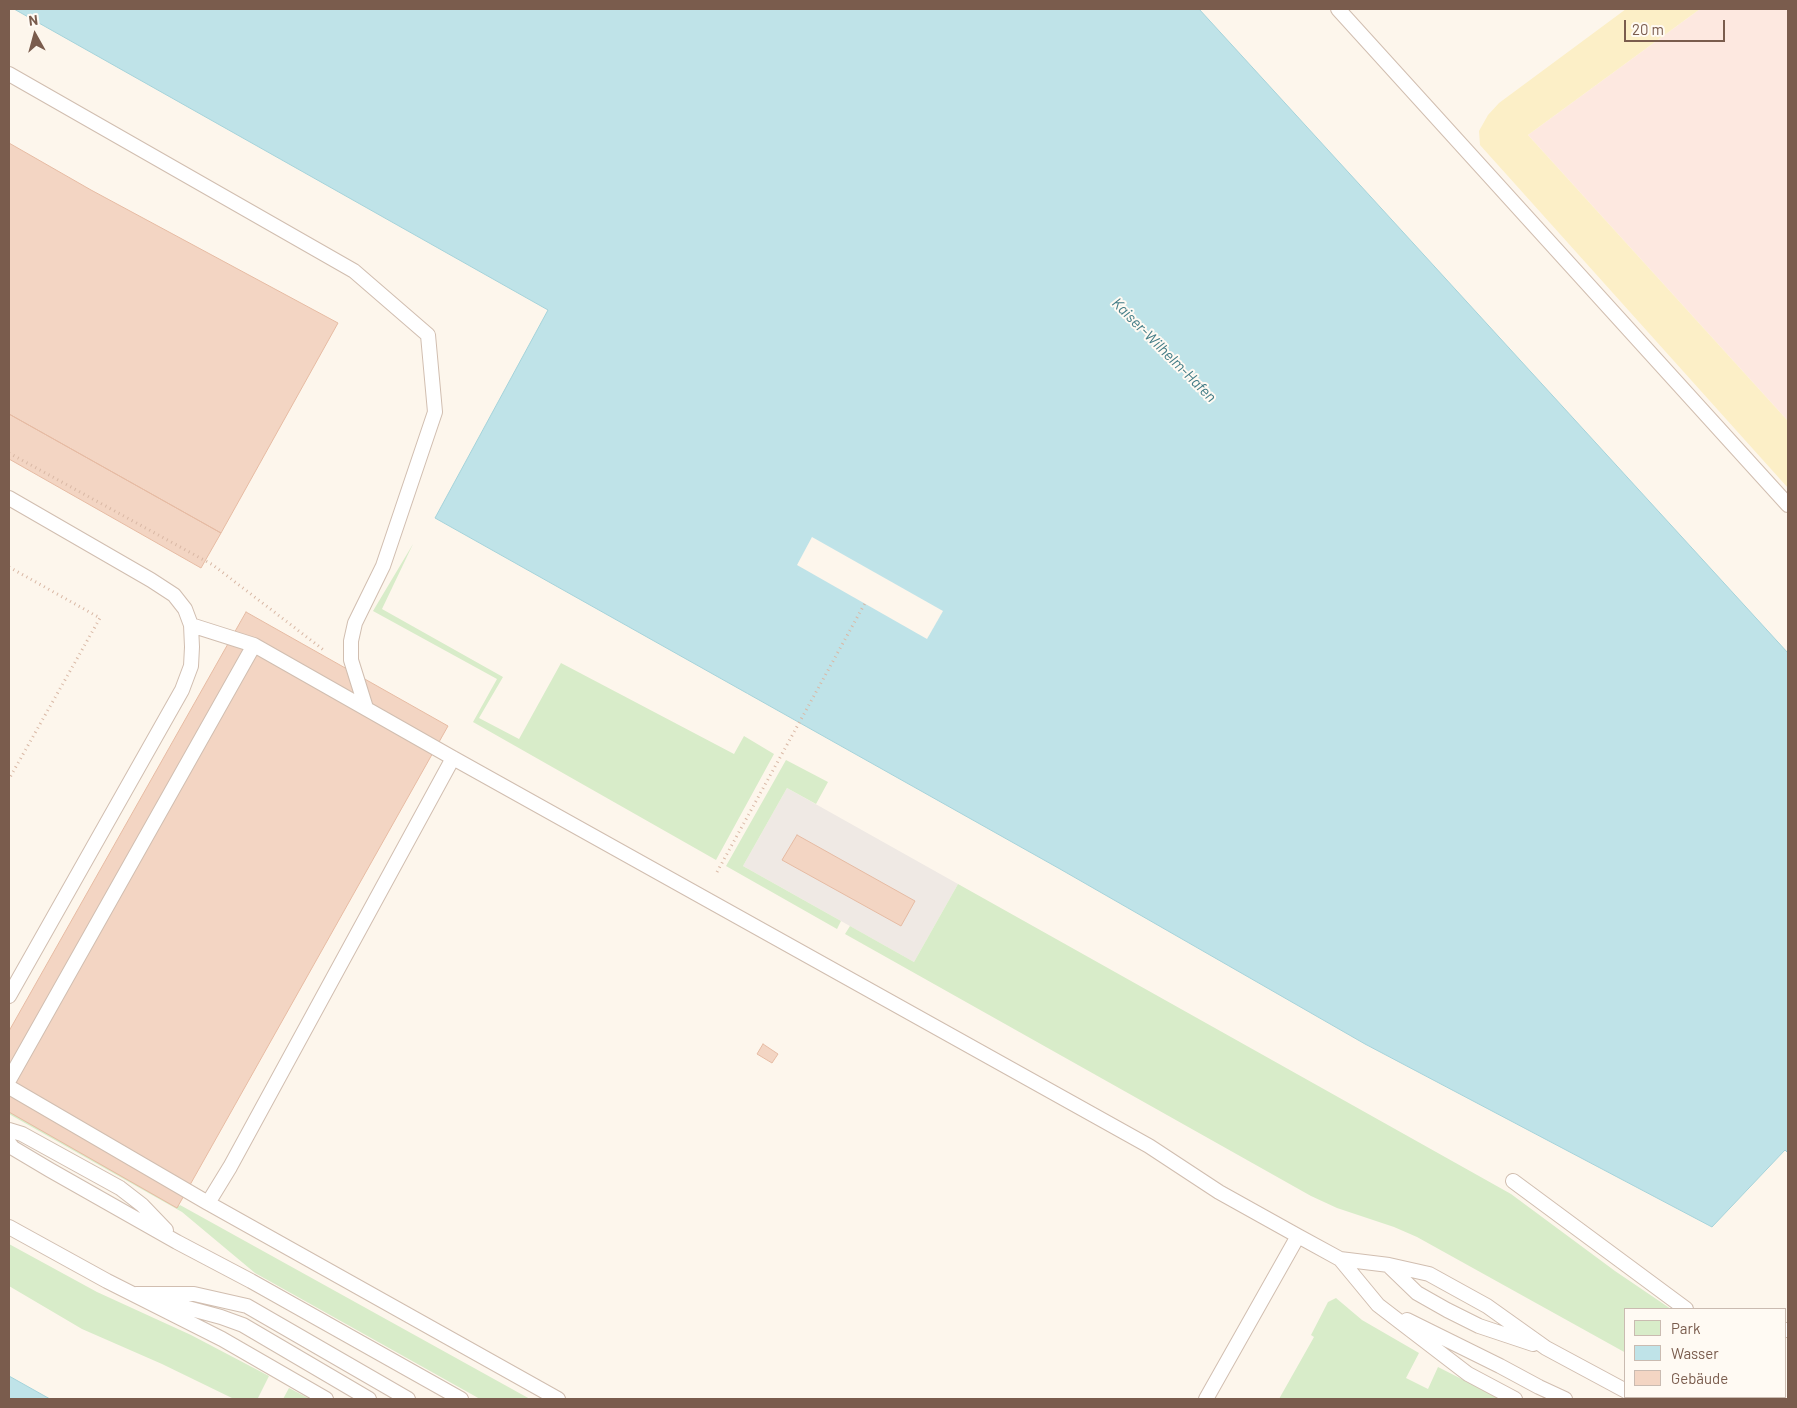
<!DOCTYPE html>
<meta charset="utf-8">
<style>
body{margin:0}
#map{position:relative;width:1797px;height:1408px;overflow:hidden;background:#fdf6ec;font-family:Barlow,sans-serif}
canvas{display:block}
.frame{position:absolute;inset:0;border:10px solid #7a5c4d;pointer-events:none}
.legend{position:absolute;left:1624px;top:1308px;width:162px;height:90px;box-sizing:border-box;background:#fffaf3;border:1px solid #cabbb1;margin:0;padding:6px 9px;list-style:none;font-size:15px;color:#7a5c4d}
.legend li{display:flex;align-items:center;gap:10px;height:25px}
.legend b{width:25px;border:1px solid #cabbb1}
.north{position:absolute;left:10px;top:10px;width:50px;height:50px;-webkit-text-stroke:4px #fffaf3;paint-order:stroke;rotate:353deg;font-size:14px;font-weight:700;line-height:20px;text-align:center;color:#7a5c4d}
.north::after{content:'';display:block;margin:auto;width:18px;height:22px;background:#7a5c4d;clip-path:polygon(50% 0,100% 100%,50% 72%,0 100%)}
.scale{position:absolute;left:1624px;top:20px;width:101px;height:22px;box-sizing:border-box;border:2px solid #7a5c4d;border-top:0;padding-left:6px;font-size:15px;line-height:18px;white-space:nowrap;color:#7a5c4d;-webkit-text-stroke:4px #fffaf3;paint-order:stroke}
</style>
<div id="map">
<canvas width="1797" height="1408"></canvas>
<div class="frame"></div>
<ul class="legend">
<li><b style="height:14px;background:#d8ecc9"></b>Park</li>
<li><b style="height:14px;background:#bfe3e8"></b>Wasser</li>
<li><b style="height:14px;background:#f3d5c3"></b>Gebäude</li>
</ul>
<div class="north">N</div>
<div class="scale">20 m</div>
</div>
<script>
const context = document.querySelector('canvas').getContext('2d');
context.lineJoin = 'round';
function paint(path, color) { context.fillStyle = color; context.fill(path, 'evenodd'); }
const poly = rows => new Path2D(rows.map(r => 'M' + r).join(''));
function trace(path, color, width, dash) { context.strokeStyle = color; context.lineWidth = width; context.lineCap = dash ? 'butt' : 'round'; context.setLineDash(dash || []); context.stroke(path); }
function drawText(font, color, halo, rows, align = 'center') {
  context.font = font + ' Barlow,sans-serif'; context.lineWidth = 4; context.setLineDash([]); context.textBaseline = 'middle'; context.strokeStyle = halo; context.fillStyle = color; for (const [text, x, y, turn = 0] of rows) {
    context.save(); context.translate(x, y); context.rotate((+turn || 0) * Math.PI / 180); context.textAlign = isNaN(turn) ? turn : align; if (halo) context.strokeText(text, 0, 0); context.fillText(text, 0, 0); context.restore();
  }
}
paint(poly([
 [1700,9,1788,9,1788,421,1528,135]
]), '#fde8e0');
paint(poly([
 [787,788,958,884,914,962,743,866]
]), '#efe9e4');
paint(poly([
 [413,544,382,609,503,677,479,718,519,739,561,663,734,754,744,736,774,754,716,860,473,722,497,679,373,611],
 [786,760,828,782,816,804,787,788,743,866,841,921,837,929,726,866],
 [958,884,1511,1194,1615,1271,1671,1309,1626,1309,1626,1353,1417,1237,1394,1227,1337,1208,1311,1196,845,934,850,926,914,962],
 [9,1110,179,1206,180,1205,530,1399,480,1399,255,1273,182,1212,9,1114],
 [9,1244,97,1292,191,1335,269,1376,258,1398,259,1399,234,1399,162,1364,82,1329,9,1286],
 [1336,1298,1362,1320,1419,1353,1406,1378,1428,1389,1438,1367,1501,1399,1279,1399,1314,1337,1311,1335,1328,1302],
 [289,1388,310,1399,283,1399]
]), '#d8ecc9');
paint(poly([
 [1626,9,1700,9,1528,135,1788,421,1788,488,1480,145,1479,131,1488,115,1499,103]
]), '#fcefc7');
const water = poly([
 [14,9,1199,9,1788,653,1788,1153,1785,1150,1712,1227,1365,1044,1060,869,435,518,548,310,14,9],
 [9,1376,50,1399,9,1399,9,1376]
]);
paint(water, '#bfe3e8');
trace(water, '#a5d3da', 1);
paint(poly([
 [812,537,943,611,927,639,797,565]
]), '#fdf6ec');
const building = poly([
 [9,143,91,190,338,323,221,533,9,414,9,143],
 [9,414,221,533,201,568,9,459,9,414],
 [246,612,448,726,177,1208,9,1112,9,1031,246,612],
 [797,835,915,901,901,926,782,860,797,835],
 [763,1044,778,1054,772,1063,757,1054,763,1044]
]);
paint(building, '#f3d5c3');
trace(building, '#e6bba3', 1);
const lane = poly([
 [1338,9,1788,505],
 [9,74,354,271,428,335,435,412,383,566,355,623,351,641,351,660,366,708],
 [9,498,151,580,174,595,185,609,191,625,192,647,191,666,182,690,9,996],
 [191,625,254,645],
 [9,1080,254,645,453,758,1149,1146,1219,1192,1298,1236,1340,1259,1389,1265,1429,1274,1487,1306,1546,1348,1626,1391],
 [9,1087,208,1203,230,1167,453,758],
 [9,1130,22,1134,120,1188,142,1205,166,1230],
 [9,1143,13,1148,50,1170,177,1242,251,1281,461,1399],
 [1513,1181,1686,1309],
 [208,1203,558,1399],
 [9,1227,107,1281,222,1339,326,1399],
 [1340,1259,1378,1305,1468,1374,1515,1399],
 [1389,1266,1417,1293,1447,1310,1479,1326,1533,1344],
 [136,1294,194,1294,247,1306,408,1399],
 [158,1300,221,1317,243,1325,369,1399],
 [1407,1320,1500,1366,1539,1387,1565,1399],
 [1786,1330,1788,1330],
 [1640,1397,1646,1399],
 [1206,1399,1298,1236]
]);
trace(lane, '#d1beb0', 16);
trace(poly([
 [9,453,213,565,325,651],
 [9,567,100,618,9,779],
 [717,872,865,603]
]), '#d9b8a5', 3, [1, 4]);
trace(lane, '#fff', 14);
drawText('italic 15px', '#437c86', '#fffaf3', [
 ["Kaiser-Wilhelm-Hafen",1164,350,45]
]);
</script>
